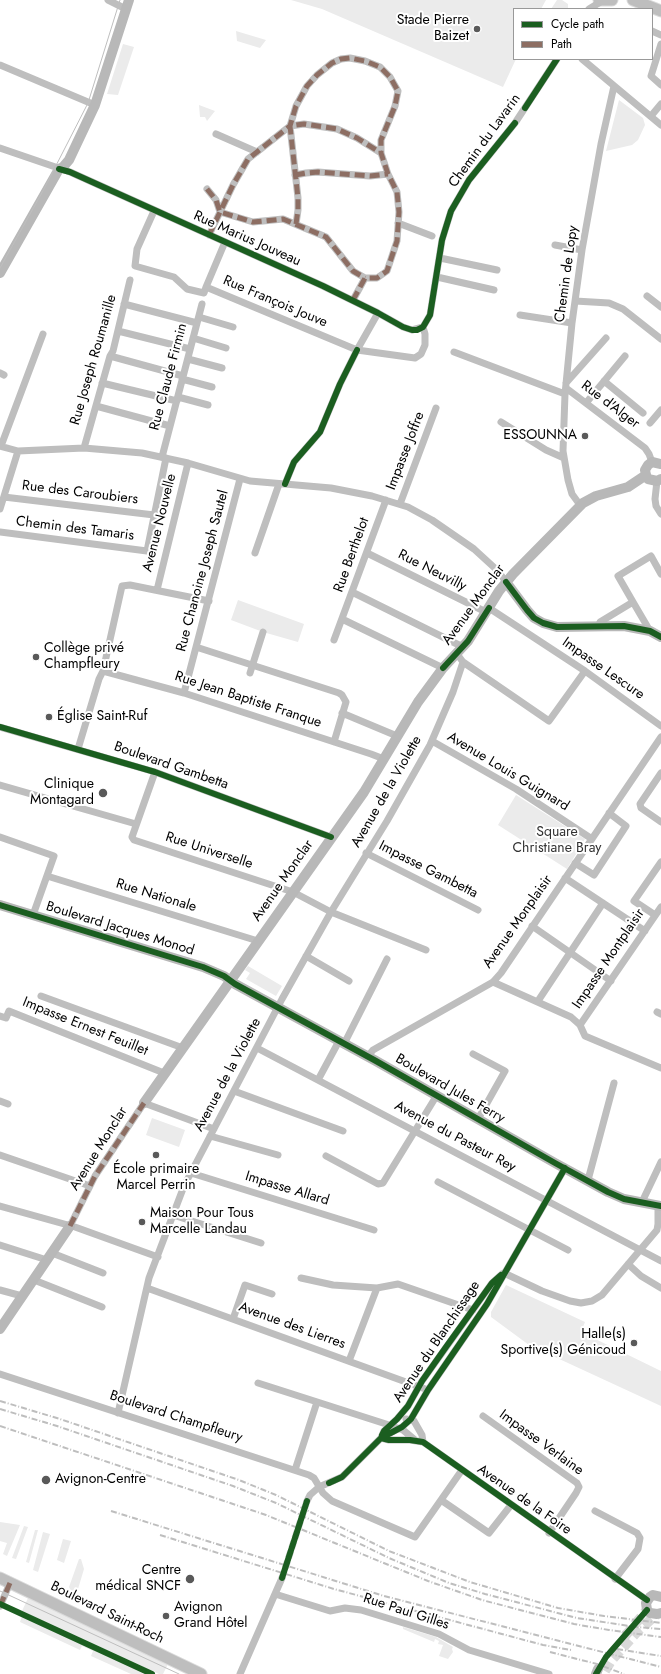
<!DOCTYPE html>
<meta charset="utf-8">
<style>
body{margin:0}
#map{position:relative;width:661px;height:1674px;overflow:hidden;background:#fff;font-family:Jost,sans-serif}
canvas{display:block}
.legend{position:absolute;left:513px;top:8px;width:140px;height:52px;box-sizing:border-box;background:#fff;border:1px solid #999;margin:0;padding:5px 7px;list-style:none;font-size:12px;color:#000}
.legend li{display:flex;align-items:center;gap:8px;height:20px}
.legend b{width:20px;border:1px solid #999}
</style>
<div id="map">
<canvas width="661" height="1674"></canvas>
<ul class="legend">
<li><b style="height:5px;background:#1b5e20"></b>Cycle path</li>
<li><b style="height:5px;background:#8d6e63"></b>Path</li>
</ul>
</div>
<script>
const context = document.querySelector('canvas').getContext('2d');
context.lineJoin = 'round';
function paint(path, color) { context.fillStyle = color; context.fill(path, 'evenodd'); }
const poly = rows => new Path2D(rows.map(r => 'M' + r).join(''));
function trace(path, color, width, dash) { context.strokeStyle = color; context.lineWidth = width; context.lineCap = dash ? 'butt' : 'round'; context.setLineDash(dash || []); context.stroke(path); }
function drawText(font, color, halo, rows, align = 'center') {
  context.font = font + ' Jost,sans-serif'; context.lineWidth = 4; context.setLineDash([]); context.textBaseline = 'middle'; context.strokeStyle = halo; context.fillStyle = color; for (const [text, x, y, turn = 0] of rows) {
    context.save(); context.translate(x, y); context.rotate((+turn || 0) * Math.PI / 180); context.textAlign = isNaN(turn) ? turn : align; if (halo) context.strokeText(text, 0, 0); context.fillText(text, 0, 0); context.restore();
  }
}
paint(poly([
 [291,0,546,0,541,9,514,9,514,59,516,59,503,87,322,9],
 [557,0,562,0,568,4,568,9,551,9],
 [236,31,266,40,260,48,237,41],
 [123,44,134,47,118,95,107,94],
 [619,100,643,118,645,125,638,140,632,145,606,151],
 [199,105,215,111,207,121,205,117,200,117],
 [238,600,304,624,298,642,263,632,231,620],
 [516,795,585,839,567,869,498,825],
 [248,966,282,986,276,996,246,979,250,973,245,970],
 [152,1118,185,1130,179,1147,146,1135],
 [506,1285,585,1322,581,1332,661,1371,661,1406,529,1345,491,1317,491,1312],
 [0,1522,20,1525,7,1556,3,1554,7,1543,0,1541],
 [24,1526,28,1527,16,1559,12,1558],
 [35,1530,38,1530,29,1563,26,1562],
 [43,1532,50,1534,38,1572,33,1570],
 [63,1539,71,1541,64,1563,57,1560],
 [79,1559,81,1559,84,1569,75,1599,69,1587],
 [28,1598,168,1664,163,1674,159,1674,22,1611],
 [22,1616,83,1645,147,1674,131,1674,91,1656,93,1651,82,1646,80,1650,20,1622],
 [403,1627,436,1637,453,1647,452,1649,453,1652,448,1659,439,1656,443,1645,438,1644,439,1641,435,1639,434,1642,403,1629]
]), '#ebebeb');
trace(poly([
 [282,1578,307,1501]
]), '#d9d9d9', 7, [7, 3.5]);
trace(poly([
 [625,1636,647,1610],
 [605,1671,611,1661,637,1632,657,1614]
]), '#d9d9d9', 10, [10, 5]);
const primary = poly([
 [599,0,612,0],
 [633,0,661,11],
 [0,1578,201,1674]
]);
trace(primary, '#dbdbdb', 13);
trace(poly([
 [108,0,126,9],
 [589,9,602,1],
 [652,31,661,35],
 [661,44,651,76,661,85],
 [582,59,661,125],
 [0,65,95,105],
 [651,116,661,104],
 [216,134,257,152],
 [0,148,70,172,323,286,378,313,403,327,412,330,423,327],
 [295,175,306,173,318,172,370,176,388,174],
 [207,189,216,200,220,212,253,222,283,219,326,237,353,271,365,278],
 [154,211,137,249,135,266,174,277,187,289,204,293,206,287],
 [398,223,432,236],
 [296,224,298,210,298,198,290,126,304,124,337,129,357,138,381,153],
 [209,235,233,185,248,159,290,126,296,106,307,86,317,75,332,63,341,59,350,58,365,61,380,67,390,77,398,91,395,106,381,140,381,153,388,174,397,192,399,212,397,241,387,271,377,278,365,278,353,300],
 [225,242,206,287,357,350,415,358,421,354,425,345,425,334,423,327],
 [555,245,582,250],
 [440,258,497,270],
 [437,277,494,290],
 [647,296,661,307],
 [575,301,609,303,623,309,661,339],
 [124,304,197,323],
 [520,315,572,323],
 [199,317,233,327],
 [423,327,430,315,442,240,451,211,469,180,515,123,557,59],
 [118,331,190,349],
 [193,338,226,348],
 [454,352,565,394],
 [110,356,183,376],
 [188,359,222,368],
 [0,373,4,375],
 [182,379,212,387],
 [604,381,643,413],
 [102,383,177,401],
 [566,383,606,338],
 [566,388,645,448,649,454,652,462],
 [178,397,208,405],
 [586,403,625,356],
 [96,406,170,426],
 [501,422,546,450,564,458],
 [650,423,661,410],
 [0,446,18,451,84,448,142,453,188,463,250,481,331,488,372,496,408,507,432,520,474,549,498,571,506,582],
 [1,446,43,334],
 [84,448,110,356,113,351,130,280],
 [162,457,202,304],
 [657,481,655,499,656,506,661,514],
 [285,484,294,462,320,432,340,384,357,350,378,313],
 [4,497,154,515],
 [400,504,436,408],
 [580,505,572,494,568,480,563,451,565,394,572,323,582,250,601,144,614,86],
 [0,509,18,451],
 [0,532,147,551,166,458],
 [255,553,279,484],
 [367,553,486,612],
 [157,590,188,463],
 [352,592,463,647],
 [633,602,650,631],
 [489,608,585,671,661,726],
 [342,619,443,668],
 [599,626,600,622,633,602,618,576,651,556,661,574],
 [334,640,386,500],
 [196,647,339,693,342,695,346,702,334,742],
 [457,654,463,662,549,721,585,671],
 [103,671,184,693,371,754,384,759],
 [250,673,263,632],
 [184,693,240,479],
 [342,713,397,736],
 [0,727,155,772,331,837],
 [432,741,516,789,592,839],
 [78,749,99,679,103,671,122,586,130,585,209,601],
 [155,772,132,837,134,840,293,892,331,912,426,950],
 [661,773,640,804,641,808,661,822],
 [0,785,136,824],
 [0,837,54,856,33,915],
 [366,853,478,910],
 [575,863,594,875,626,826,609,813],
 [47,876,258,941],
 [565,878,645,931],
 [655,915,634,901,661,862],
 [532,926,611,981],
 [306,956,349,981],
 [493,982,571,1017,580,1025,585,1036,661,1068],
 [41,996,183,1048],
 [538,1001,603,903],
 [657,1012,661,1014],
 [0,1016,6,1018,9,1011,164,1073],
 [580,1025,661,907],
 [344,1044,387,959],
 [257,1048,661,1261],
 [473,1054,505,1071,478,1119],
 [368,1056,373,1050,493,982,501,973,661,737],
 [318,1080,339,1041],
 [234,1091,343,1131],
 [0,1101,8,1104],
 [210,1136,278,1155],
 [0,1155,90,1186],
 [326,1156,378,1184,383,1183,437,1095],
 [191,1173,374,1230],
 [588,1180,614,1083],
 [438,1182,568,1250],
 [642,1202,661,1162],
 [0,1206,75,1227,158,1257],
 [173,1215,261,1243],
 [70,1226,95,1176,144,1103,214,1129],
 [0,1245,47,1260],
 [52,1253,103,1273],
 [628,1264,641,1276,661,1288],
 [504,1273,542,1291,570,1301,581,1303,592,1301,602,1295,657,1230,658,1224,658,1205],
 [301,1278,333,1285,377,1288],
 [34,1280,102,1307],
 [147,1288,428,1390],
 [0,1290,22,1296],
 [233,1319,245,1285,272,1294],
 [349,1361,377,1288,398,1284,473,1310],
 [0,1374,309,1475,314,1478,323,1493,332,1501,415,1537,462,1470],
 [258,1383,386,1424,403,1430,415,1440],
 [118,1413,149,1278,184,1186,282,999,331,912,387,821,430,745,453,692,463,662],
 [483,1416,577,1483,579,1487,576,1493,549,1533],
 [406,1419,414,1421,422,1435,423,1442],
 [381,1438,389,1440,410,1440,423,1442,647,1600],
 [381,1438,384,1431,397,1419,408,1406,422,1381,492,1283,502,1274],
 [295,1470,317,1402],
 [441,1500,489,1533,511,1505],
 [307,1501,310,1495,319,1487,342,1477,381,1438,402,1427,411,1419,428,1390,487,1304,565,1168],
 [595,1511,637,1533,640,1538,638,1549,615,1579],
 [275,1594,330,1611,345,1608,361,1610,439,1634,469,1650,549,1674],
 [0,1606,10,1583],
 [240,1674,282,1578]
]), '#bebebe', 7);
trace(poly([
 [0,273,59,169,63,167,69,160,95,105,129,0],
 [661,464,652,462,648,465,645,470,646,475,648,479,657,481,661,479],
 [506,582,527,610,534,618,543,623,557,627,624,626,650,631,661,637],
 [0,905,203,967,224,976,235,984,376,1061,555,1163,608,1192,624,1199,661,1206],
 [144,1103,364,792,418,702,443,668,468,641,499,591,513,574,583,503,596,496,628,487,646,475],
 [0,1329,70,1226],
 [661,1597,653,1595,650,1597,646,1603,647,1610,650,1613,657,1614,661,1613],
 [596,1674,598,1669]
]), '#b8b8b8', 10);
trace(primary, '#bebebe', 11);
trace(poly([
 [0,268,44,189,88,103,120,0],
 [0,1591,179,1674]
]), '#bebebe', 1);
trace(poly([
 [0,1401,60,1419,239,1480,276,1495,389,1551,470,1582,558,1608,604,1616,661,1623],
 [0,1409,57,1426,233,1486,276,1503,389,1558,449,1583,485,1594,577,1618,636,1627,661,1629],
 [0,1426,266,1515,428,1581,482,1600,574,1624,609,1630,661,1637],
 [111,1511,384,1596,661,1667],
 [160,1535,334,1589,543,1645,571,1650],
 [617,1649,661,1656],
 [550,1652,597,1664,624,1674]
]), '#bebebe', 2, [6, 2, 1, 2]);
trace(poly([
 [295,175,306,173,318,172,370,176,388,174],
 [207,189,216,200,220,212,253,222,283,219,326,237,353,271,365,278],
 [296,224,298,210,298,198,290,126,304,124,337,129,357,138,381,153],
 [209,235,233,185,248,159,290,126,296,106,307,86,317,75,332,63,341,59,350,58,365,61,380,67,390,77,398,91,395,106,381,140,381,153,388,174,397,192,399,212,397,241,387,271,377,278,365,278,353,300],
 [70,1226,95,1176,144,1103],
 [0,1606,10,1583]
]), '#8d6e63', 5, [10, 5]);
trace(poly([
 [525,108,557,59],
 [59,169,70,172,323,286,378,313,403,327,412,330,417,330,423,327,430,315,442,240,451,211,469,180,515,123],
 [285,484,294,462,320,432,340,384,357,350],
 [506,582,527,610,534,618,543,623,557,627,624,626,650,631,661,637],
 [443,668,468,641,489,608],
 [0,727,155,772,331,837],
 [0,905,203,967,224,976,235,984,376,1061,555,1163,608,1192,624,1199,661,1206],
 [382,1435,384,1431,397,1419,408,1406,422,1381,446,1347,492,1283,501,1275],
 [381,1438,389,1440,410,1440,423,1442,647,1600],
 [329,1483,342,1477,381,1438,402,1427,411,1419,428,1390,487,1304,565,1168],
 [282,1578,307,1501],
 [0,1604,152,1674],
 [596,1674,606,1657,647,1610]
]), '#1b5e20', 6);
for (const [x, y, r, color] of [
 [477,29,4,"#595959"],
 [585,436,4,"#595959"],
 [36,657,4,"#595959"],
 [49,717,4,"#595959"],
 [103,793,5,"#595959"],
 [156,1155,4,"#595959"],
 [142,1222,4,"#595959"],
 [634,1343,4,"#595959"],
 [46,1480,5,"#595959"],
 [190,1579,5,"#595959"],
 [166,1616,4,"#595959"]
]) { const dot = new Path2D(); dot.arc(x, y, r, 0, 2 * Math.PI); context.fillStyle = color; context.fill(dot); trace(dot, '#fff', 1.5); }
drawText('14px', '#000', '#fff', [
 ["Stade Pierre",469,21],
 ["Baizet",469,37],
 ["ESSOUNNA",577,436],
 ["Collège privé",44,649,"left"],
 ["Champfleury",44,665,"left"],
 ["Église Saint-Ruf",57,717,"left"],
 ["Clinique",94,785],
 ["Montagard",94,801],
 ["École primaire",156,1170,"center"],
 ["Marcel Perrin",156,1186,"center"],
 ["Maison Pour Tous",150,1214,"left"],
 ["Marcelle Landau",150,1230,"left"],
 ["Halle(s)",626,1335],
 ["Sportive(s) Génicoud",626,1351],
 ["Avignon-Centre",55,1480,"left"],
 ["Centre",181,1571],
 ["médical SNCF",181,1587],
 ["Avignon",174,1608,"left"],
 ["Grand Hôtel",174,1624,"left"]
], 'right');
drawText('14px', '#000', '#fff', [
 ["Chemin du Lavarin",485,141,-54],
 ["Rue Marius Jouveau",247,239,24],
 ["Chemin de Lopy",567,274,-82],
 ["Rue François Jouve",275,302,23],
 ["Rue Joseph Roumanille",94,360,-74],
 ["Rue Claude Firmin",169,377,-75],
 ["Rue d'Alger",610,405,37],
 ["Impasse Joffre",406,451,-69],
 ["Rue des Caroubiers",80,493,7],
 ["Avenue Nouvelle",160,523,-76],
 ["Chemin des Tamaris",75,529,7],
 ["Rue Berthelot",352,555,-70],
 ["Rue Chanoine Joseph Sautel",203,571,-75],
 ["Rue Neuvilly",432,571,27],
 ["Avenue Monclar",474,605,-54],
 ["Impasse Lescure",603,669,35],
 ["Rue Jean Baptiste Franque",248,700,18],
 ["Boulevard Gambetta",171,766,19],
 ["Avenue Louis Guignard",508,772,31],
 ["Avenue de la Violette",387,792,-60],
 ["Rue Universelle",209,851,18],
 ["Impasse Gambetta",428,870,27],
 ["Avenue Monclar",283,881,-55],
 ["Rue Nationale",156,896,17],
 ["Avenue Monplaisir",518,922,-55],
 ["Boulevard Jacques Monod",120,929,17],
 ["Impasse Montplaisir",609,959,-56],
 ["Impasse Ernest Feuillet",85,1027,22],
 ["Avenue de la Violette",228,1075,-62],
 ["Boulevard Jules Ferry",450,1089,30],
 ["Avenue du Pasteur Rey",455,1137,28],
 ["Avenue Monclar",99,1149,-58],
 ["Impasse Allard",287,1189,17],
 ["Avenue des Lierres",292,1326,20],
 ["Avenue du Blanchissage",437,1342,-56],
 ["Boulevard Champfleury",176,1417,18],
 ["Impasse Verlaine",541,1443,36],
 ["Avenue de la Foire",524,1500,35],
 ["Rue Paul Gilles",406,1612,18],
 ["Boulevard Saint-Roch",107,1613,26]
]);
drawText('14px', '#323232', '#fff', [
 ["Square",557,833],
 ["Christiane Bray",557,849]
]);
</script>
